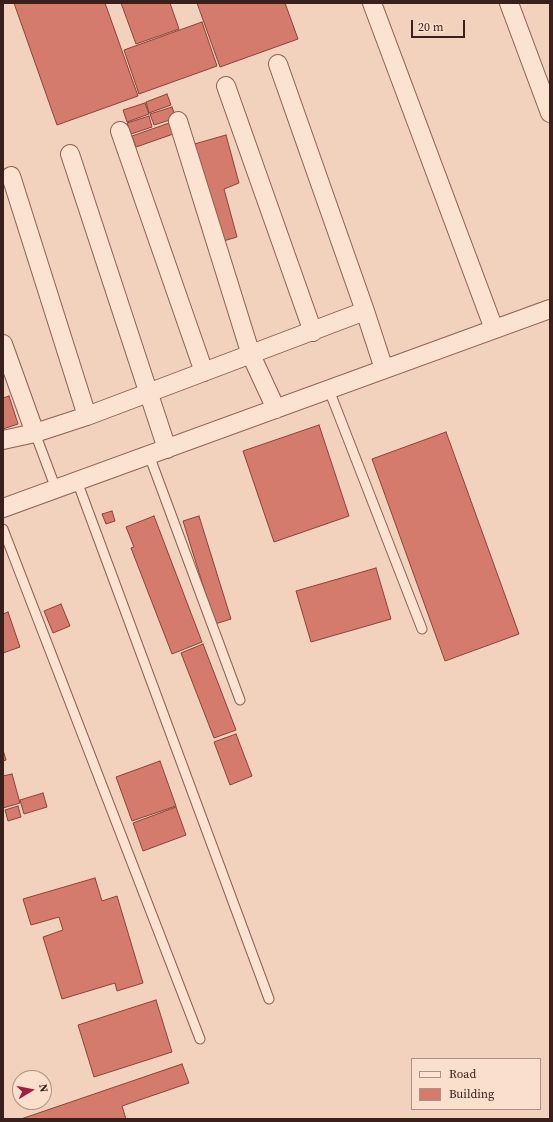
<!DOCTYPE html>
<style>
body{margin:0}
#map{position:relative;width:553px;height:1122px;overflow:hidden;background:#f2d2bc;font-family:"Source Serif 4",serif}
canvas{display:block}
.frame{position:absolute;inset:0;border:4px solid #39201a;pointer-events:none}
.legend{position:absolute;left:411px;top:1058px;width:130px;height:52px;box-sizing:border-box;background:#f9dfcc;border:1px solid #ac9385;margin:0;padding:5px 7px;list-style:none;font-size:12px;color:#39201a}
.legend li{display:flex;align-items:center;gap:8px;height:20px}
.legend b{width:20px;border:1px solid #ac9385}
.north{position:absolute;left:12px;top:1070px;width:40px;height:40px;box-sizing:border-box;background:#f9dfcc;border:1px solid #ac9385;border-radius:50%;rotate:80deg;font-size:11px;font-weight:700;line-height:16px;text-align:center;color:#39201a}
.north::after{content:'';display:block;margin:auto;width:14px;height:18px;background:#a01e44;clip-path:polygon(50% 0,100% 100%,50% 72%,0 100%)}
.scale{position:absolute;left:411px;top:20px;width:54px;height:18px;box-sizing:border-box;border:2px solid #39201a;border-top:0;padding-left:5px;font-size:12px;line-height:14px;white-space:nowrap;color:#39201a;-webkit-text-stroke:3px #f9dfcc;paint-order:stroke}
</style>
<div id="map">
<canvas width="553" height="1122"></canvas>
<div class="frame"></div>
<ul class="legend">
<li><b style="height:5px;background:#fce2d0"></b>Road</li>
<li><b style="height:11px;background:#d47b6e"></b>Building</li>
</ul>
<div class="north">N</div>
<div class="scale">20 m</div>
</div>
<script>
const context = document.querySelector('canvas').getContext('2d');
context.lineJoin = 'round';
function paint(path, color) { context.fillStyle = color; context.fill(path, 'evenodd'); }
const poly = rows => new Path2D(rows.map(r => 'M' + r).join(''));
function trace(path, color, width, dash) { context.strokeStyle = color; context.lineWidth = width; context.lineCap = dash ? 'butt' : 'round'; context.setLineDash(dash || []); context.stroke(path); }
const building = poly([
 [14,3,105,3,138,96,57,125,14,3],
 [121,3,170,3,179,29,136,44,121,3],
 [197,3,285,3,298,39,220,67,197,3],
 [202,22,217,66,139,94,124,50,202,22],
 [167,94,171,105,149,113,146,102,167,94],
 [145,103,149,114,127,122,123,110,145,103],
 [172,107,176,118,154,125,150,114,172,107],
 [149,116,152,127,131,134,127,123,149,116],
 [175,121,179,132,136,147,132,136,175,121],
 [226,135,239,183,224,189,237,237,220,242,191,145,226,135],
 [9,396,18,424,3,429,3,398,9,396],
 [319,425,349,516,274,542,243,451,319,425],
 [446,432,519,634,445,661,372,459,446,432],
 [112,511,115,521,106,524,102,514,112,511],
 [154,516,202,642,172,654,131,548,134,547,126,527,154,516],
 [199,516,231,619,215,624,183,521,199,516],
 [376,568,391,619,311,642,296,591,376,568],
 [61,604,70,626,53,633,44,611,61,604],
 [8,612,20,647,3,653,3,614,8,612],
 [203,644,236,730,214,738,181,653,203,644],
 [236,734,252,776,230,785,214,742,236,734],
 [3,750,6,760,3,761,3,750],
 [160,761,176,806,132,821,116,777,160,761],
 [12,774,20,803,3,808,3,776,12,774],
 [43,793,47,807,24,814,20,800,43,793],
 [18,806,21,817,8,821,5,810,18,806],
 [176,807,186,835,143,851,133,823,176,807],
 [95,878,102,901,117,896,143,983,117,991,115,983,62,999,43,937,63,930,59,917,31,925,23,899,95,878],
 [156,1000,172,1052,94,1077,78,1025,156,1000],
 [182,1064,189,1083,122,1106,126,1119,21,1119,182,1064]
]);
paint(building, '#d47b6e');
trace(building, '#8d4137', 1);
const lane = poly([
 [329,390,422,629],
 [35,433,56,489],
 [149,455,240,700],
 [77,481,269,999],
 [3,529,200,1039]
]);
const street = poly([
 [372,3,494,329],
 [509,3,550,113],
 [226,86,313,332],
 [178,121,251,355,276,409],
 [120,131,204,372],
 [70,154,167,449],
 [11,176,87,416],
 [365,311,384,369],
 [3,344,35,433],
 [3,440,35,433,87,416,365,311,278,64],
 [3,508,550,309]
]);
trace(lane, '#8b6154', 11);
trace(street, '#8b6154', 20);
trace(lane, '#fce2d0', 9);
trace(street, '#fce2d0', 18);
</script>
